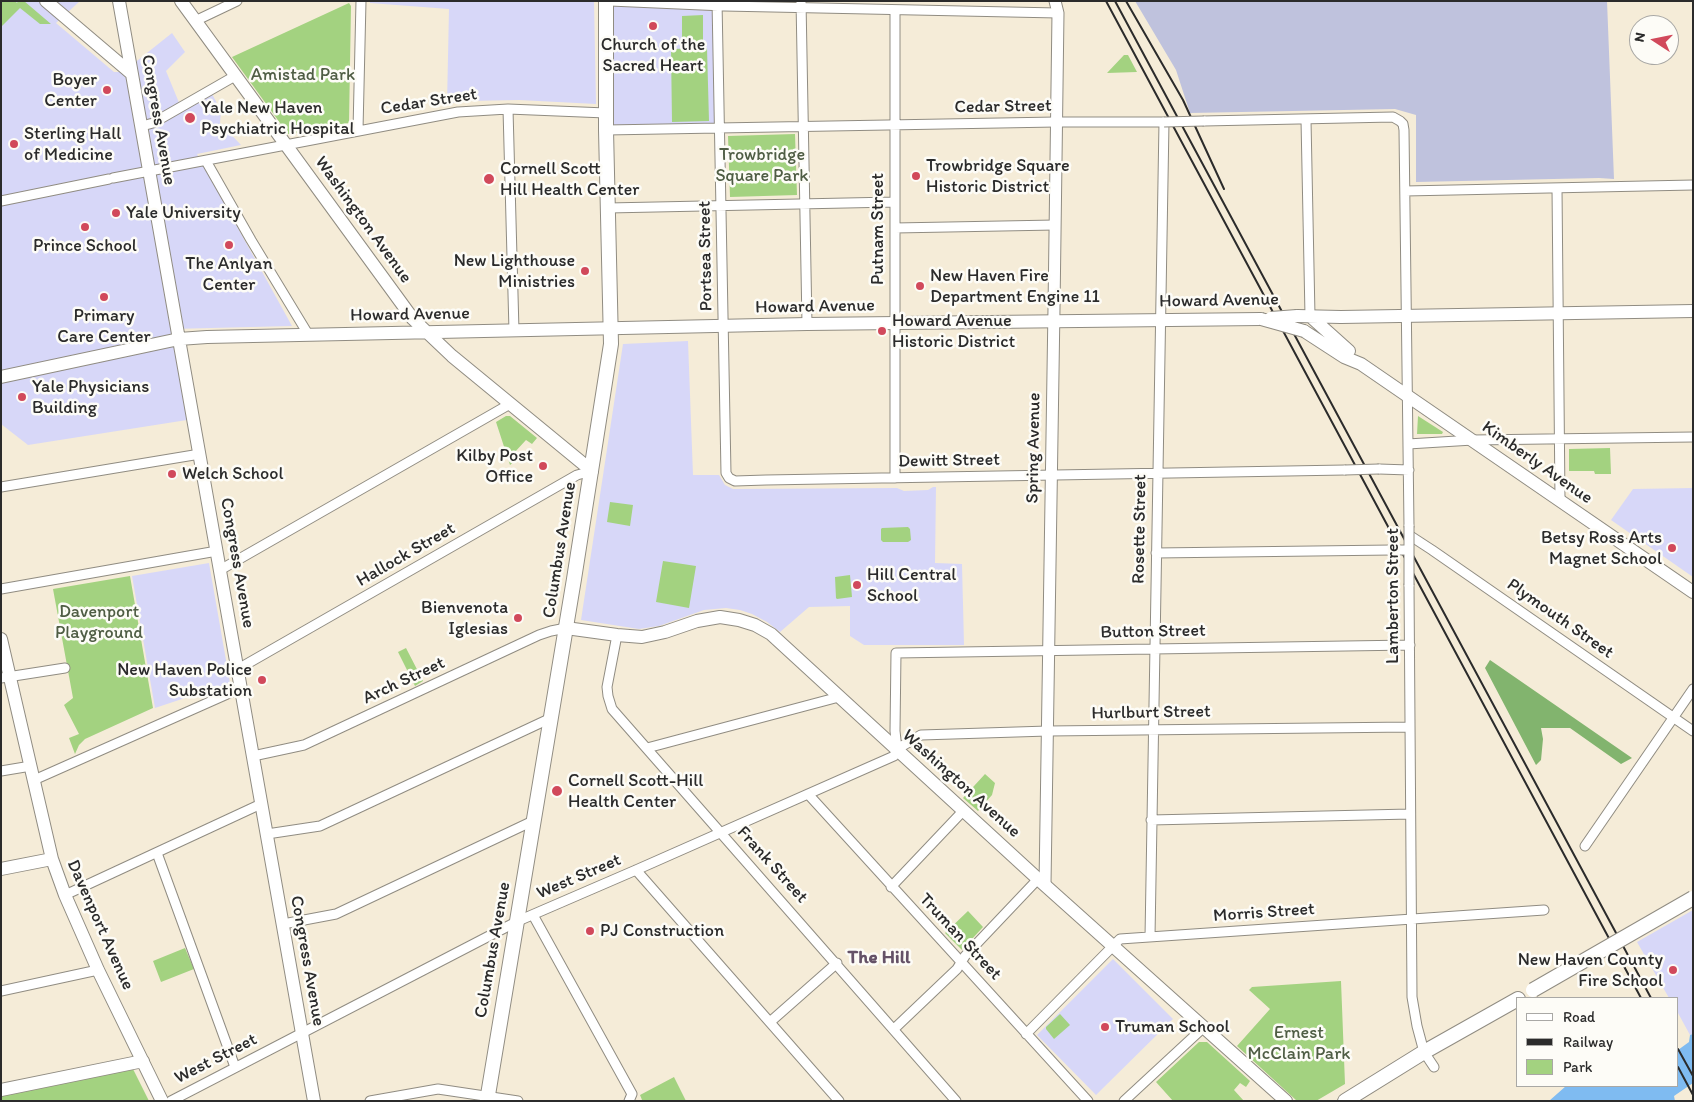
<!DOCTYPE html>
<style>
body{margin:0}
#map{position:relative;width:1694px;height:1102px;overflow:hidden;background:#f5ecd8;font-family:Itim,sans-serif}
canvas{display:block}
.frame{position:absolute;inset:0;border:2px solid #2b2b2b;pointer-events:none}
.legend{position:absolute;left:1516px;top:997px;width:162px;height:90px;box-sizing:border-box;background:#fdfcf7;border:1px solid #a9a8a5;margin:0;padding:6px 9px;list-style:none;font-size:15px;color:#2b2b2b}
.legend li{display:flex;align-items:center;gap:10px;height:25px}
.legend b{width:25px;border:1px solid #a9a8a5}
.north{position:absolute;left:1629px;top:15px;width:50px;height:50px;box-sizing:border-box;background:#fdfcf7;border:1px solid #a9a8a5;border-radius:50%;rotate:281deg;font-size:14px;font-weight:700;line-height:20px;text-align:center;color:#2b2b2b}
.north::after{content:'';display:block;margin:auto;width:18px;height:22px;background:#d1495b;clip-path:polygon(50% 0,100% 100%,50% 72%,0 100%)}
</style>
<div id="map">
<canvas width="1694" height="1102"></canvas>
<div class="frame"></div>
<ul class="legend">
<li><b style="height:6px;background:#fff"></b>Road</li>
<li><b style="height:6px;background:#2b2b2b"></b>Railway</li>
<li><b style="height:14px;background:#a3d280"></b>Park</li>
</ul>
<div class="north">N</div>
</div>
<script>
const context = document.querySelector('canvas').getContext('2d');
context.lineJoin = 'round';
function paint(path, color) { context.fillStyle = color; context.fill(path, 'evenodd'); }
const poly = rows => new Path2D(rows.map(r => 'M' + r).join(''));
function trace(path, color, width, dash) { context.strokeStyle = color; context.lineWidth = width; context.lineCap = dash ? 'butt' : 'round'; context.setLineDash(dash || []); context.stroke(path); }
function drawText(font, color, halo, rows, align = 'center') {
  context.font = font + ' Itim,sans-serif'; context.lineWidth = 5; context.setLineDash([]); context.textBaseline = 'middle'; context.strokeStyle = halo; context.fillStyle = color; for (const [text, x, y, turn = 0] of rows) {
    context.save(); context.translate(x, y); context.rotate((+turn || 0) * Math.PI / 180); context.textAlign = isNaN(turn) ? turn : align; if (halo) context.strokeText(text, 0, 0); context.fillText(text, 0, 0); context.restore();
  }
}
paint(poly([
 [1,1,80,1,56,23,114,72,123,72,172,33,185,52,166,71,180,105,209,88,221,111,220,123,241,145,197,154,292,326,171,329,187,420,28,445,1,424],
 [370,1,594,1,596,104,519,100,466,101,447,104,449,9,370,3],
 [606,5,717,11,720,128,606,130],
 [688,341,693,475,719,475,725,485,733,489,897,488,904,491,928,490,933,487,936,487,935,563,962,564,964,645,864,645,850,636,850,606,809,607,780,632,767,622,752,614,740,610,726,608,704,610,659,626,639,629,581,620,623,344],
 [1693,488,1693,577,1611,520,1633,489],
 [209,563,230,683,155,708,132,576],
 [1693,910,1693,1034,1690,1035,1678,1013,1678,998,1669,998,1637,942],
 [1113,959,1173,1019,1096,1095,1037,1035]
]), '#d7d7f8');
paint(poly([
 [1135,1,1607,1,1614,179,1599,178,1416,182,1416,115,1395,109,1190,113,1176,70]
]), '#bfc2dd');
paint(poly([
 [1,1,15,1,17,3,18,1,24,1,51,24,40,24,20,8,1,27],
 [349,3,351,6,349,123,288,134,232,57],
 [703,15,703,45,682,45,682,16],
 [707,48,709,121,672,122,671,49],
 [1124,55,1128,55,1137,72,1107,73],
 [795,134,797,195,730,197,728,136],
 [506,416,510,416,537,438,532,444,526,440,514,453,517,459,510,465,496,422],
 [1418,416,1443,432,1442,434,1417,434],
 [1610,448,1611,474,1595,474,1594,471,1569,471,1569,449],
 [610,502,633,505,630,526,607,522],
 [908,527,910,529,911,540,908,542,883,542,881,540,881,529,882,528],
 [663,561,696,566,689,608,656,602],
 [850,575,852,597,837,599,836,598,835,577],
 [130,576,153,708,85,739,79,745,75,754,69,738,79,734,64,705,73,698,53,589],
 [406,648,423,681,415,686,398,652],
 [985,774,995,783,992,795,978,811,963,798],
 [968,911,983,927,962,950,945,933],
 [185,948,194,969,161,982,153,961],
 [1341,981,1345,1084,1316,1101,1297,1101,1237,1046,1270,1009,1249,990,1252,987],
 [1060,1014,1070,1025,1054,1039,1046,1029,1046,1027],
 [1199,1042,1207,1042,1250,1081,1246,1087,1240,1083,1234,1090,1244,1101,1173,1101,1156,1082],
 [133,1069,149,1101,1,1101,1,1096],
 [674,1077,686,1101,641,1101,642,1100,640,1095]
]), '#a3d280');
paint(poly([
 [1490,660,1632,758,1621,764,1570,728,1541,728,1543,739,1541,760,1536,765,1485,668]
]), '#82b46e');
paint(poly([
 [1693,1034,1693,1083,1674,1096,1675,1101,1549,1101,1566,1086,1678,1086,1678,1050,1689,1042,1690,1035]
]), '#7fbbf1');
const minor = poly([
 [610,1,724,6,1058,13],
 [717,1,726,473,729,478,735,481,766,480,1345,470],
 [801,1,807,324],
 [895,10,895,478],
 [195,21,237,1],
 [508,109,514,331],
 [1306,120,1310,316],
 [1204,121,1393,117,1400,121,1403,124,1404,130,1409,526],
 [142,126,153,123,235,76],
 [358,130,361,1],
 [606,130,1056,122,1164,122,1150,937],
 [206,161,251,240,308,334],
 [113,178,458,112,508,109,606,113],
 [1557,188,1560,500],
 [1405,191,1693,185],
 [1,201,109,179],
 [608,208,894,202],
 [895,228,1055,225],
 [1408,444,1473,440,1693,437],
 [1379,469,1409,470],
 [1,487,200,454],
 [1409,535,1432,550,1693,731],
 [1156,553,1392,550],
 [220,570,510,404],
 [1409,585,1412,997,1417,1026,1424,1052,1434,1067],
 [1,589,217,551],
 [617,635,607,687,608,696,612,709,956,1101],
 [238,669,577,475,592,471],
 [1,678,65,668],
 [647,748,839,697],
 [897,749,895,731,896,653,1410,645],
 [253,756,304,745,539,635,551,631,566,628],
 [1,771,31,766],
 [34,780,241,688],
 [808,794,1088,1101],
 [1151,820,1410,814],
 [267,834,320,826,551,718],
 [1585,846,1693,689],
 [157,853,235,1067],
 [636,870,839,1101],
 [891,887,964,810],
 [65,895,261,804],
 [533,915,632,1094,629,1101],
 [283,924,336,914,535,820],
 [1,991,98,970],
 [770,1022,837,963],
 [894,1029,957,969,965,956,1038,879],
 [1026,1034,1120,939,1544,910],
 [171,1101,518,921,636,870,894,756,897,749,921,735,1048,731,1410,727],
 [370,1101,438,1089,518,1101],
 [1124,1101,1204,1027]
]);
const tertiary = poly([
 [1045,884,1054,308,1058,13,1055,1]
]);
const secondary = poly([
 [46,1,132,74],
 [119,1,314,1101],
 [181,1,413,319,452,356,592,471],
 [1297,316,1341,317,1693,311],
 [1310,316,1349,351],
 [1304,331,1344,357,1361,364,1693,592],
 [1,377,179,339,207,337,807,324,1261,319],
 [566,628,617,635,642,637,665,632,697,621,720,617,739,620,755,625,771,634,1038,879,1286,1101],
 [1,639,52,859,65,895,98,970,162,1101],
 [1,869,52,859],
 [1,1090,143,1061]
]);
const primary = poly([
 [487,1101,574,579,611,344,606,130,606,1],
 [1345,1101,1424,1052,1518,999]
]);
trace(minor, '#908c82', 11);
trace(tertiary, '#908c82', 13);
trace(secondary, '#908c82', 14);
trace(primary, '#908c82', 16);
trace(minor, '#fff', 9);
trace(tertiary, '#fff', 11);
trace(secondary, '#fff', 12);
trace(primary, '#fff', 14);
trace(poly([
 [1106,1,1641,998],
 [1115,1,1651,998],
 [1126,1,1183,100,1224,189],
 [1678,1049,1693,1076],
 [1678,1067,1693,1095]
]), '#2b2b2b', 2);
const minorBridge = poly([
 [1164,122,1204,121],
 [1345,470,1379,469],
 [1409,526,1409,585],
 [1392,550,1409,550]
]);
const secondaryBridge = poly([
 [1271,318,1297,316],
 [1261,319,1304,331]
]);
const primaryBridge = poly([
 [1533,990,1693,898]
]);
trace(minorBridge, '#908c82', 11, []);
trace(secondaryBridge, '#908c82', 14, []);
trace(primaryBridge, '#908c82', 16, []);
trace(minorBridge, '#fff', 9);
trace(secondaryBridge, '#fff', 12);
trace(primaryBridge, '#fff', 14);
for (const [x, y, r, color] of [
 [653,26,5,"#d1495b"],
 [107,90,5,"#d1495b"],
 [190,118,6,"#d1495b"],
 [14,144,5,"#d1495b"],
 [916,176,5,"#d1495b"],
 [489,179,6,"#d1495b"],
 [116,213,5,"#d1495b"],
 [85,227,5,"#d1495b"],
 [229,245,5,"#d1495b"],
 [585,271,5,"#d1495b"],
 [920,286,5,"#d1495b"],
 [104,297,5,"#d1495b"],
 [882,331,5,"#d1495b"],
 [22,397,5,"#d1495b"],
 [543,466,5,"#d1495b"],
 [172,474,5,"#d1495b"],
 [1672,548,5,"#d1495b"],
 [857,585,5,"#d1495b"],
 [518,618,5,"#d1495b"],
 [262,680,5,"#d1495b"],
 [557,791,6,"#d1495b"],
 [590,931,5,"#d1495b"],
 [1673,970,5,"#d1495b"],
 [1105,1027,5,"#d1495b"]
]) { const dot = new Path2D(); dot.arc(x, y, r, 0, 2 * Math.PI); context.fillStyle = color; context.fill(dot); trace(dot, '#fdfcf7', 2); }
drawText('18px', '#2b2b2b', '#fdfcf7', [
 ["Church of the",653,45,"center"],
 ["Sacred Heart",653,66,"center"],
 ["Boyer",97,80,"right"],
 ["Center",97,101,"right"],
 ["Yale New Haven",201,108],
 ["Psychiatric Hospital",201,129],
 ["Sterling Hall",24,134],
 ["of Medicine",24,155],
 ["Trowbridge Square",926,166],
 ["Historic District",926,187],
 ["Cornell Scott",500,169],
 ["Hill Health Center",500,190],
 ["Yale University",126,213],
 ["Prince School",85,246,"center"],
 ["New Lighthouse",575,261,"right"],
 ["Ministries",575,282,"right"],
 ["The Anlyan",229,264,"center"],
 ["Center",229,285,"center"],
 ["New Haven Fire",930,276],
 ["Department Engine 11",930,297],
 ["Primary",104,316,"center"],
 ["Care Center",104,337,"center"],
 ["Howard Avenue",892,321],
 ["Historic District",892,342],
 ["Yale Physicians",32,387],
 ["Building",32,408],
 ["Kilby Post",533,456,"right"],
 ["Office",533,477,"right"],
 ["Welch School",182,474],
 ["Betsy Ross Arts",1662,538,"right"],
 ["Magnet School",1662,559,"right"],
 ["Hill Central",867,575],
 ["School",867,596],
 ["Bienvenota",508,608,"right"],
 ["Iglesias",508,629,"right"],
 ["New Haven Police",252,670,"right"],
 ["Substation",252,691,"right"],
 ["Cornell Scott-Hill",568,781],
 ["Health Center",568,802],
 ["PJ Construction",600,931],
 ["New Haven County",1663,960,"right"],
 ["Fire School",1663,981,"right"],
 ["Truman School",1115,1027]
], 'left');
drawText('18px', '#4f5d44', '#fdfcf7', [
 ["Amistad Park",303,75],
 ["Trowbridge",762,155],
 ["Square Park",762,176],
 ["Davenport",99,612],
 ["Playground",99,633],
 ["Ernest",1299,1033],
 ["McClain Park",1299,1054]
]);
drawText('18px', '#2b2b2b', '#fdfcf7', [
 ["Cedar Street",429,102,-9],
 ["Cedar Street",1003,107,-1],
 ["Congress Avenue",158,120,80],
 ["Washington Avenue",363,220,54],
 ["Putnam Street",878,229,-90],
 ["Portsea Street",706,256,-91],
 ["Howard Avenue",1219,301,-1],
 ["Howard Avenue",815,307,-1],
 ["Howard Avenue",410,315,-1],
 ["Spring Avenue",1034,448,-89],
 ["Dewitt Street",949,461,-1],
 ["Kimberly Avenue",1537,463,35],
 ["Rosette Street",1140,529,-89],
 ["Columbus Avenue",560,550,-81],
 ["Hallock Street",406,555,-30],
 ["Congress Avenue",237,563,80],
 ["Lamberton Street",1393,596,-90],
 ["Plymouth Street",1560,619,35],
 ["Button Street",1153,632,-1],
 ["Arch Street",404,681,-25],
 ["Hurlburt Street",1151,713,-1],
 ["Washington Avenue",961,784,42],
 ["Frank Street",772,865,48],
 ["West Street",579,877,-23],
 ["Morris Street",1264,913,-4],
 ["Davenport Avenue",100,925,66],
 ["Truman Street",960,937,47],
 ["Columbus Avenue",493,950,-80],
 ["Congress Avenue",307,961,80],
 ["West Street",216,1059,-27]
]);
drawText('bold 19px', '#655267', '#fdfcf7', [
 ["The Hill",879,958]
]);
</script>
